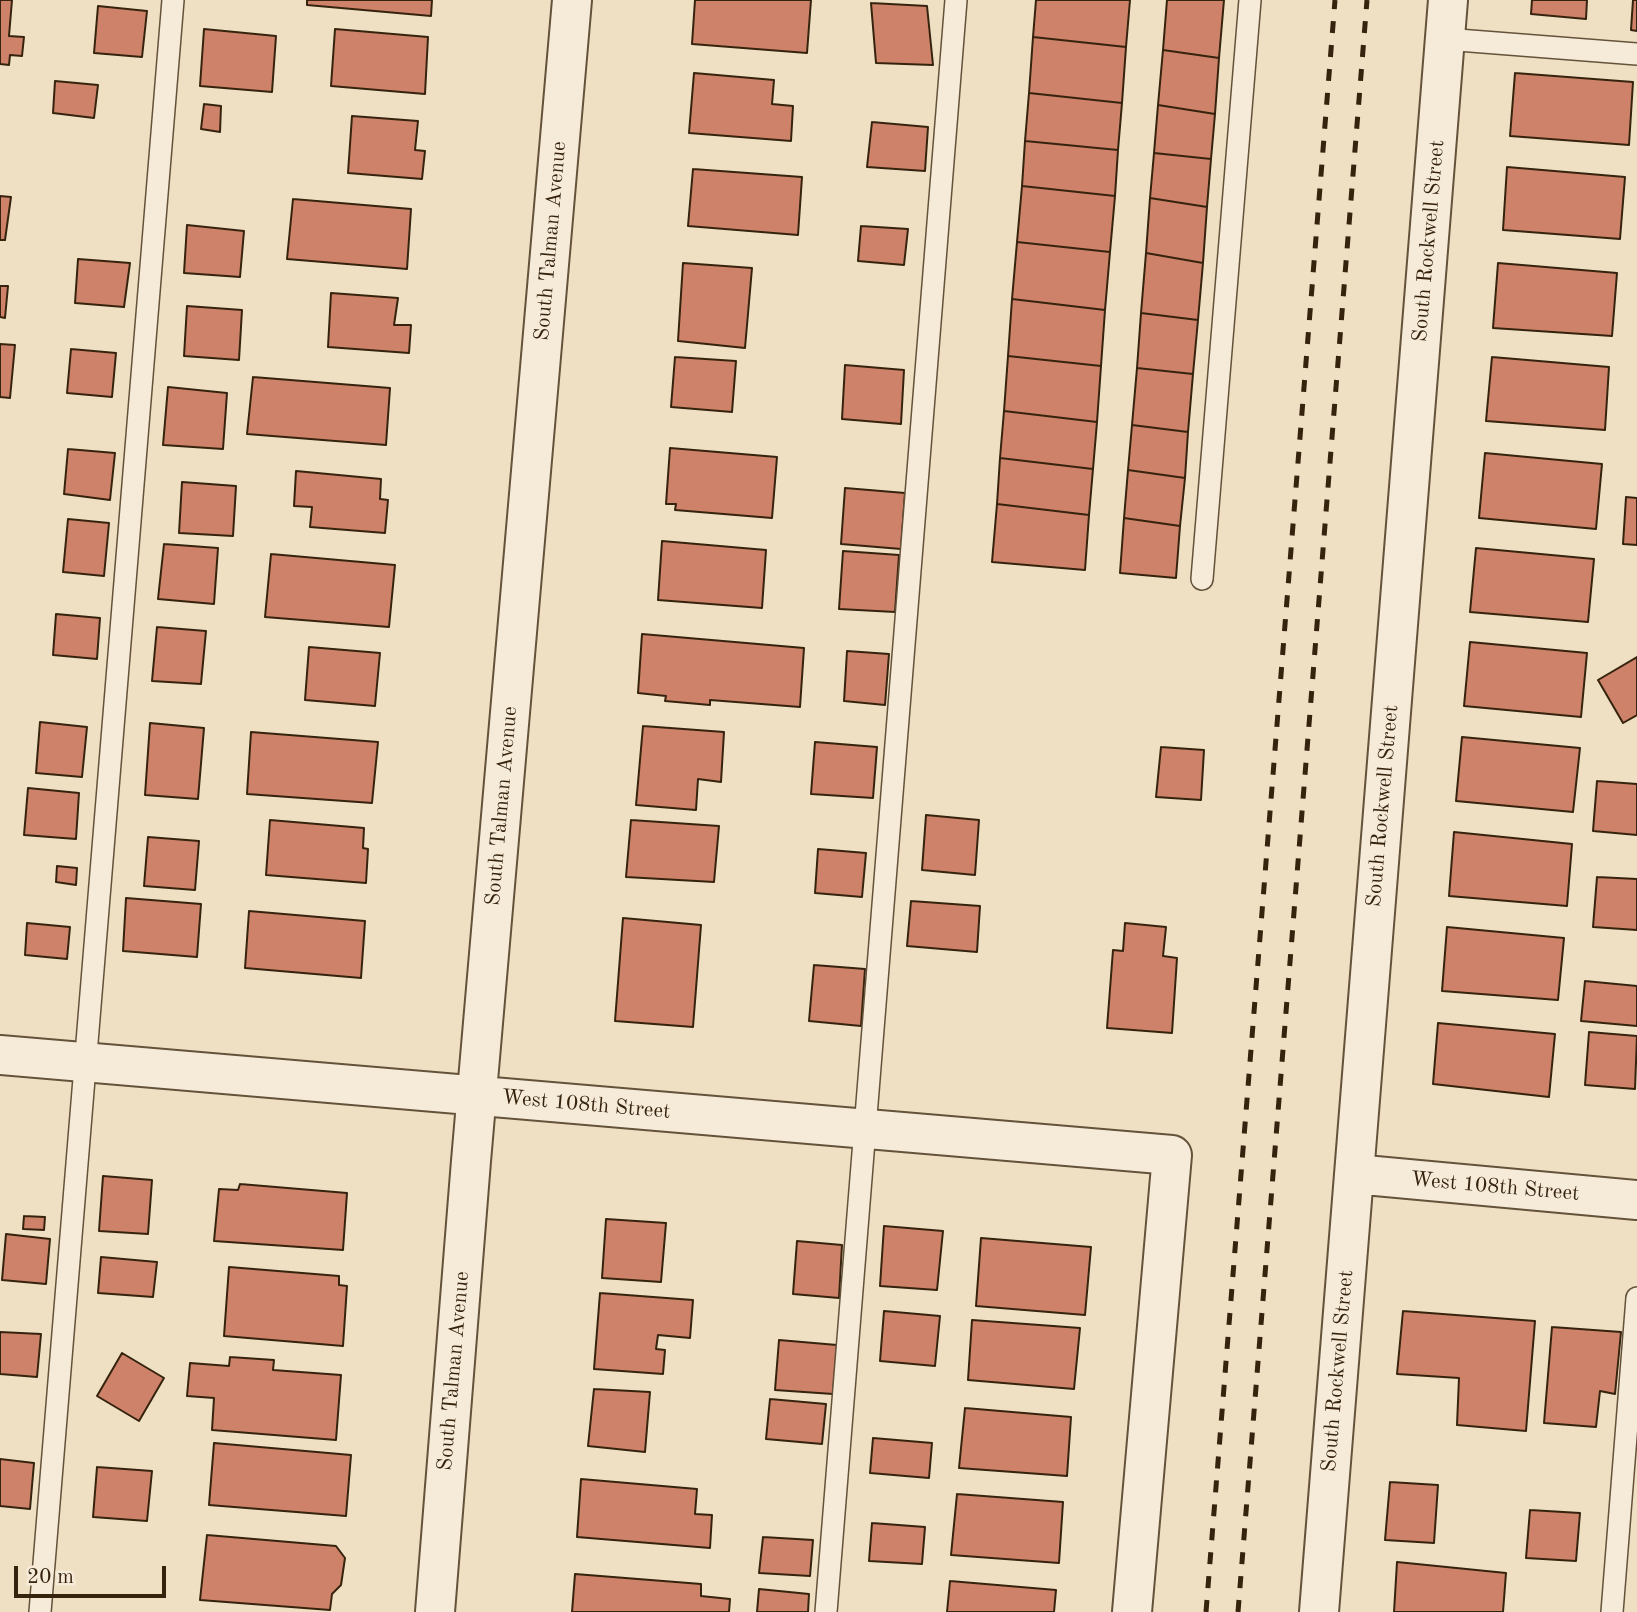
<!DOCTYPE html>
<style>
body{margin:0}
#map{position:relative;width:1637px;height:1612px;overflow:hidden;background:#efe0c3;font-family:"Old Standard TT",serif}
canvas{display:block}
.scale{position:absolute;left:14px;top:1566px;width:152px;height:32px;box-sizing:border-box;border:4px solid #36230e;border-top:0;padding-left:9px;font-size:21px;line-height:24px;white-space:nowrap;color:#36230e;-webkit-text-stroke:5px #f5ebd8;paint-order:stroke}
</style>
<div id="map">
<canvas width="1637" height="1612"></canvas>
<div class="scale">20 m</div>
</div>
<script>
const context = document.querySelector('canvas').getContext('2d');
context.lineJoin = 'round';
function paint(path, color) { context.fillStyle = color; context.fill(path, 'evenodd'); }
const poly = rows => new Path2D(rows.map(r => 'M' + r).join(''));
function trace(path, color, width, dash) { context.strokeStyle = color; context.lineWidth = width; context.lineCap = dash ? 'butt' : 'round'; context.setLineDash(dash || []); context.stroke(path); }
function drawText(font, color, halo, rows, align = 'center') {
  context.font = font + ' "Old Standard TT",serif'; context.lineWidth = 6; context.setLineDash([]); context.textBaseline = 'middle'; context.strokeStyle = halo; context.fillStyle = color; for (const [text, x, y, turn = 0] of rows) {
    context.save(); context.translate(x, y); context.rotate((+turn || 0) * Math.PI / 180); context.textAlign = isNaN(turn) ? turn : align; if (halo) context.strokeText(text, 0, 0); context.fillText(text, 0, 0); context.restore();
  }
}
const building = poly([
 [0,0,12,0,9,36,24,37,22,56,10,55,9,65,0,64,0,0],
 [307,0,432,0,431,16,307,5,307,0],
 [695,0,811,0,807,53,692,44,695,0],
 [1036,0,1130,0,1126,47,1033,37,1036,0],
 [1167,0,1224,0,1219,58,1163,50,1167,0],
 [1532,0,1587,0,1586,19,1531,14,1532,0],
 [1633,0,1637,0,1637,31,1631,30,1633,0],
 [871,3,927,6,933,65,876,63,871,3],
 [98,6,147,11,142,57,94,53,98,6],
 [204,29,276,36,272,92,200,86,204,29],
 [335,29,428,37,425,94,331,86,335,29],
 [1033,37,1126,47,1122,103,1029,93,1033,37],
 [1163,50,1219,58,1215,114,1158,105,1163,50],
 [694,73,774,80,772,104,793,106,791,141,689,133,694,73],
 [1515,73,1633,82,1629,145,1510,136,1515,73],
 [55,81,98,85,94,118,53,113,55,81],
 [1029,93,1122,103,1118,150,1025,141,1029,93],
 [204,104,221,106,220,132,201,129,204,104],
 [1158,105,1215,114,1211,159,1154,153,1158,105],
 [352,116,418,121,415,150,425,151,422,179,348,173,352,116],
 [872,122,928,127,925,171,867,167,872,122],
 [1025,141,1118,150,1115,196,1022,186,1025,141],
 [1154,153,1211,159,1207,207,1150,198,1154,153],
 [1507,167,1625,177,1620,239,1503,230,1507,167],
 [693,169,802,177,798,235,688,226,693,169],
 [1022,186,1115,196,1110,252,1017,242,1022,186],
 [0,196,11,197,5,240,0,240,0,196],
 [1150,198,1207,207,1203,263,1146,253,1150,198],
 [293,199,411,209,407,269,287,259,293,199],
 [187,225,244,231,240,277,184,273,187,225],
 [861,226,908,229,904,265,858,261,861,226],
 [1017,242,1110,252,1105,310,1012,299,1017,242],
 [1146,253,1203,263,1198,320,1141,313,1146,253],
 [78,259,130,263,124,307,75,303,78,259],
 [683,263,752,268,745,348,678,341,683,263],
 [1498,263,1617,273,1612,336,1493,328,1498,263],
 [0,286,8,286,5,318,0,317,0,286],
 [331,293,398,298,394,325,411,325,409,353,328,347,331,293],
 [1012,299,1105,310,1101,366,1008,356,1012,299],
 [187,306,242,310,239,360,184,356,187,306],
 [1141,313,1198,320,1193,374,1137,368,1141,313],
 [0,344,15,345,10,398,0,397,0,344],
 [71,349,116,353,112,397,67,393,71,349],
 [1008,356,1101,366,1097,422,1004,411,1008,356],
 [675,357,736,361,732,412,671,407,675,357],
 [1492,357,1609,367,1605,430,1486,421,1492,357],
 [845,365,904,370,901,424,842,419,845,365],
 [1137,368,1193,374,1188,432,1132,425,1137,368],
 [253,377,390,388,386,445,247,434,253,377],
 [168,387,227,393,223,449,163,445,168,387],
 [1004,411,1097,422,1093,469,1000,458,1004,411],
 [1132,425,1188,432,1185,478,1128,470,1132,425],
 [670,448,777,457,772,518,675,510,676,504,666,504,670,448],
 [68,449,115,453,110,500,64,494,68,449],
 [1485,453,1602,464,1596,529,1479,518,1485,453],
 [1000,458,1093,469,1089,515,997,504,1000,458],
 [1128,470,1185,478,1180,526,1124,518,1128,470],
 [296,471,381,479,380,499,388,500,385,533,310,527,312,507,294,506,296,471],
 [182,482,236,486,233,536,179,533,182,482],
 [845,488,905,493,901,549,841,544,845,488],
 [1626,497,1637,498,1637,545,1623,544,1626,497],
 [997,504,1089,515,1085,570,992,562,997,504],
 [1124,518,1180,526,1176,578,1120,573,1124,518],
 [68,519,109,523,104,576,63,572,68,519],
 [662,541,766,550,762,608,658,600,662,541],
 [164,544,218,548,214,604,158,599,164,544],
 [1476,548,1594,559,1588,622,1470,612,1476,548],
 [843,551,899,555,895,612,839,609,843,551],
 [271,554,395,565,389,627,265,617,271,554],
 [56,614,100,618,97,659,53,655,56,614],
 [157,627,206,631,201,684,152,681,157,627],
 [642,634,804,648,800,707,710,700,710,705,665,701,666,696,638,693,642,634],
 [1470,642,1587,653,1581,717,1464,706,1470,642],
 [309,647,380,653,375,706,305,700,309,647],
 [847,651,889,654,885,705,844,701,847,651],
 [1637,657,1637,715,1623,723,1598,680,1637,657],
 [40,722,87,727,82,777,36,773,40,722],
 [150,723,204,728,198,799,145,795,150,723],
 [643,726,724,732,721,782,698,779,696,810,636,805,643,726],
 [251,732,378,742,372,803,247,794,251,732],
 [1462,737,1580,748,1573,812,1456,801,1462,737],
 [815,742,877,747,873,798,811,794,815,742],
 [1161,747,1204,750,1201,800,1156,797,1161,747],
 [1597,781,1637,784,1637,835,1593,831,1597,781],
 [28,788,79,793,76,839,24,835,28,788],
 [926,815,979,820,975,875,922,870,926,815],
 [270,820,364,828,363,848,368,849,366,883,266,875,270,820],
 [631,820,719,826,714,882,626,877,631,820],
 [1454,832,1572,844,1567,906,1449,896,1454,832],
 [148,837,199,841,195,890,144,886,148,837],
 [818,849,866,853,862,897,815,893,818,849],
 [57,866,77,868,76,885,56,882,57,866],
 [1597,877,1637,879,1637,930,1593,927,1597,877],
 [126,898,201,904,197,957,123,951,126,898],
 [911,901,980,906,977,952,907,946,911,901],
 [249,911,365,921,361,978,245,968,249,911],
 [623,918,701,925,693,1027,615,1021,623,918],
 [27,923,70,927,67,959,25,955,27,923],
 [1125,923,1166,927,1163,956,1177,958,1172,1033,1107,1028,1113,950,1123,951,1125,923],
 [1447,927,1564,938,1558,1000,1442,991,1447,927],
 [814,965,865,969,861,1026,809,1021,814,965],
 [1585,981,1637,986,1637,1026,1581,1021,1585,981],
 [1438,1023,1555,1034,1549,1097,1433,1084,1438,1023],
 [1589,1032,1637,1036,1635,1089,1585,1085,1589,1032],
 [103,1176,152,1180,148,1234,99,1231,103,1176],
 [240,1184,347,1193,343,1250,214,1241,219,1189,238,1190,240,1184],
 [24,1216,45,1217,44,1230,23,1229,24,1216],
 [606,1219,666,1223,661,1282,602,1278,606,1219],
 [884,1226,943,1231,937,1290,880,1286,884,1226],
 [6,1234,50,1239,46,1284,2,1280,6,1234],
 [981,1238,1091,1247,1085,1315,976,1306,981,1238],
 [797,1241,842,1245,839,1298,793,1294,797,1241],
 [101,1257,157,1262,153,1297,98,1293,101,1257],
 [229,1267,339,1276,339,1285,347,1286,343,1346,224,1336,229,1267],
 [600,1293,693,1300,690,1338,658,1335,656,1349,665,1350,663,1374,594,1369,600,1293],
 [884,1311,940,1316,935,1366,880,1361,884,1311],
 [1403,1311,1535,1321,1526,1431,1457,1425,1459,1378,1397,1374,1403,1311],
 [972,1320,1080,1328,1074,1389,968,1380,972,1320],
 [1552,1327,1621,1332,1615,1394,1600,1391,1596,1427,1544,1423,1552,1327],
 [0,1332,41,1334,37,1377,0,1374,0,1332],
 [779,1340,837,1345,833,1394,775,1390,779,1340],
 [122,1353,164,1378,139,1421,97,1396,122,1353],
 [230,1357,274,1360,273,1370,341,1375,336,1440,212,1430,214,1398,187,1396,190,1363,229,1366,230,1357],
 [594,1389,650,1392,645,1452,588,1446,594,1389],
 [770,1399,826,1404,822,1444,766,1439,770,1399],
 [965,1408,1071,1417,1067,1476,959,1468,965,1408],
 [873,1438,932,1443,929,1478,870,1473,873,1438],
 [214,1443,351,1455,346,1516,209,1505,214,1443],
 [0,1459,34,1463,30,1509,0,1506,0,1459],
 [97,1467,152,1471,147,1521,93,1517,97,1467],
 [581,1479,697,1489,695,1514,712,1515,710,1548,577,1537,581,1479],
 [1390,1482,1438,1485,1434,1543,1385,1540,1390,1482],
 [957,1494,1063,1502,1059,1563,951,1555,957,1494],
 [1530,1510,1580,1513,1576,1561,1526,1558,1530,1510],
 [872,1523,925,1527,922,1564,869,1561,872,1523],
 [207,1535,336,1546,345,1558,341,1585,332,1594,330,1610,200,1600,207,1535],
 [763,1537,813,1540,810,1576,759,1573,763,1537],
 [1397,1562,1506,1573,1503,1612,1394,1612,1397,1562],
 [575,1574,701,1584,701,1596,730,1599,729,1612,572,1612,575,1574],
 [950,1581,1056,1590,1054,1612,947,1612,950,1581],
 [759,1589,809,1594,808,1612,757,1612,759,1589]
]);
paint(building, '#cd8269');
trace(building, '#36230e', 2);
const service = poly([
 [1445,39,1637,54],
 [1202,579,1250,0],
 [40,1612,173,0],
 [826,1612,956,0],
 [1612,1612,1637,1298]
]);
const minor = poly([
 [0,1055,1172,1155,1132,1612],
 [1354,1174,1637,1200],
 [435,1612,471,1161,572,0],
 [1319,1612,1448,0]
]);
trace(service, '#64523b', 24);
trace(minor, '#64523b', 42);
trace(service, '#f5ebd8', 21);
trace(minor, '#f5ebd8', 38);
trace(poly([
 [1206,1612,1335,0],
 [1238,1612,1367,0]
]), '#36230e', 5, [12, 12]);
drawText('21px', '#36230e', '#f5ebd8', [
 ["South Talman Avenue",551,241,-85],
 ["South Rockwell Street",1429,241,-85],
 ["South Talman Avenue",502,806,-85],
 ["South Rockwell Street",1383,806,-85],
 ["West 108th Street",586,1105,5],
 ["West 108th Street",1495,1187,5],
 ["South Talman Avenue",454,1371,-85],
 ["South Rockwell Street",1338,1371,-85]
]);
</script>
